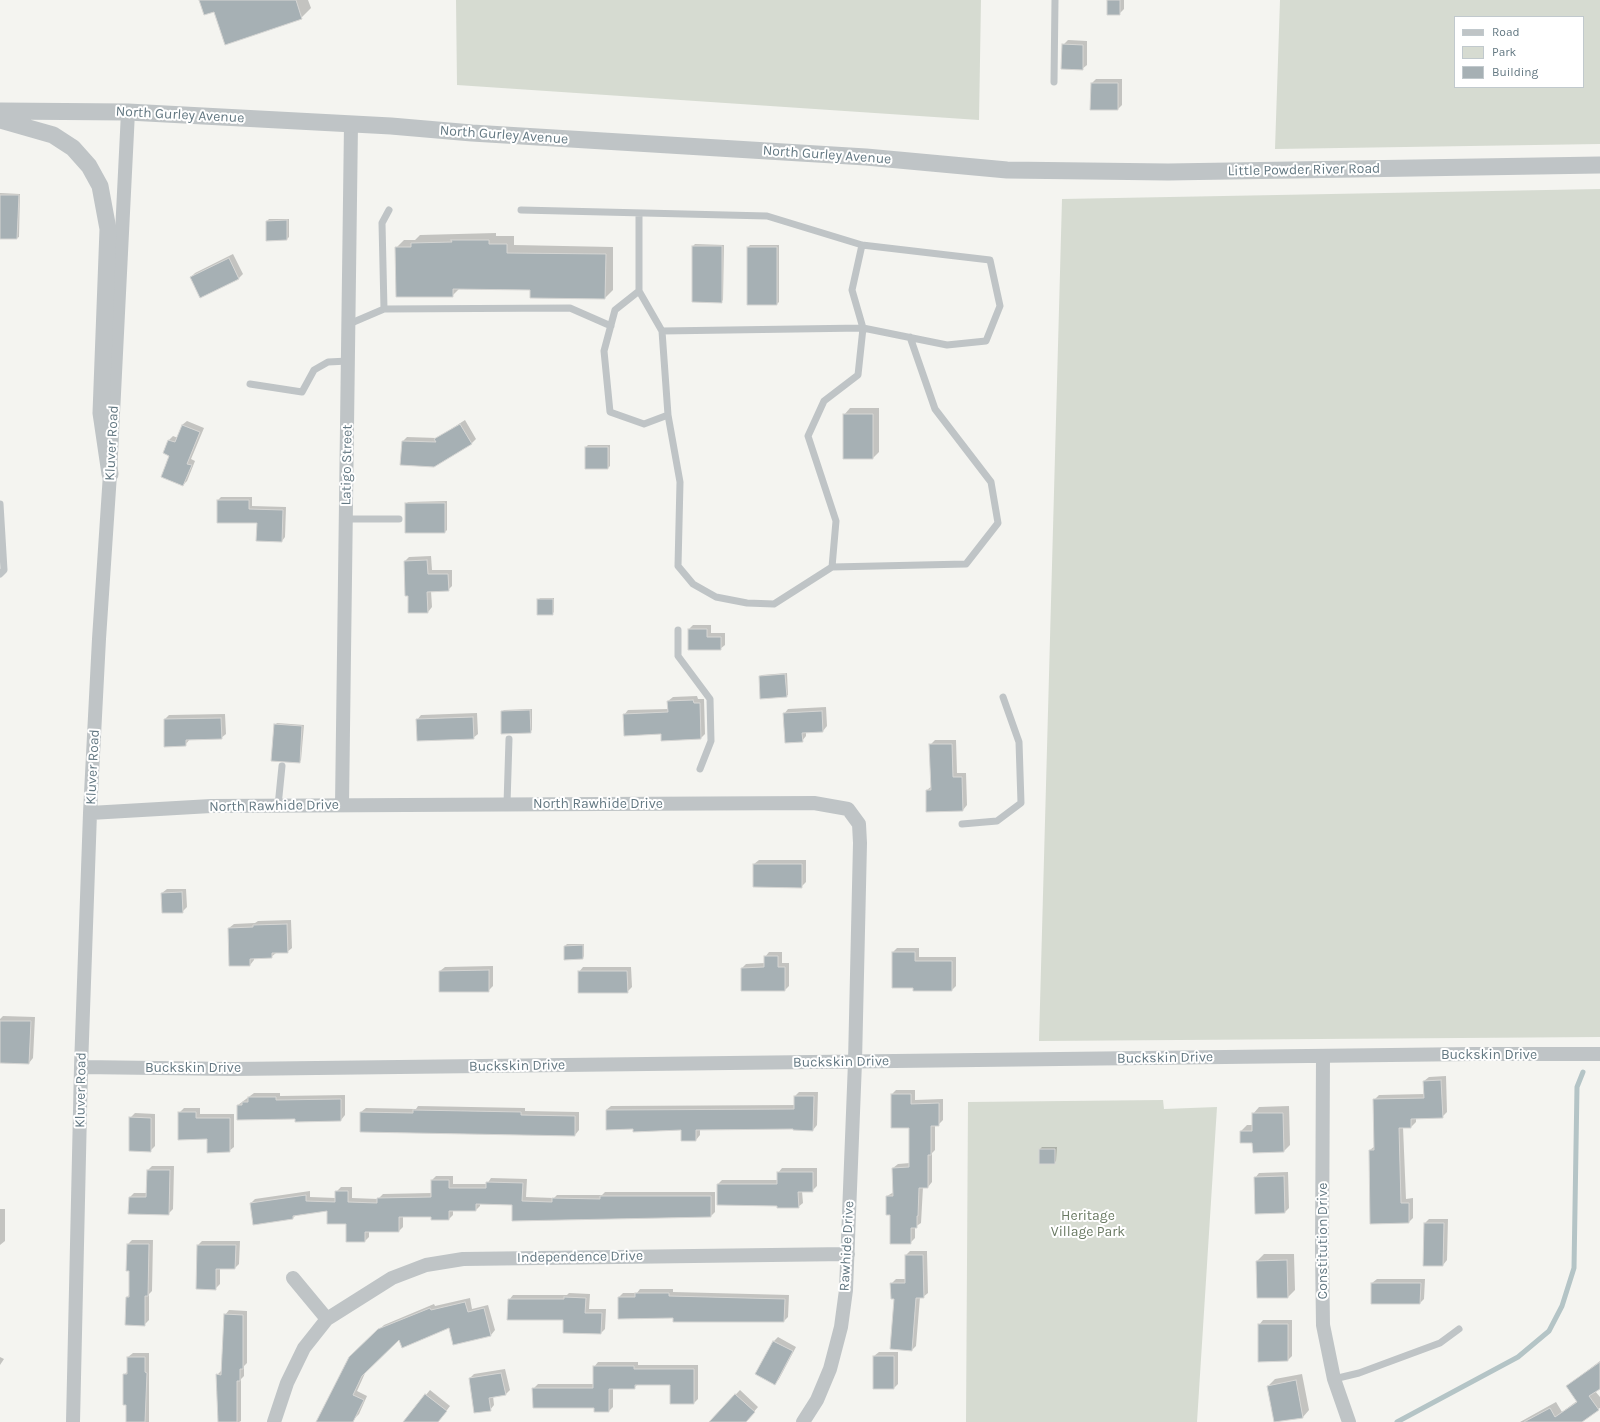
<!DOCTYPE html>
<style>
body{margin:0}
#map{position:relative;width:1600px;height:1422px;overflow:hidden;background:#f4f4f0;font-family:Karla,sans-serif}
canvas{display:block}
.legend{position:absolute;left:1454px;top:16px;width:130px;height:72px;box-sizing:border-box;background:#fff;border:1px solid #c1c9cd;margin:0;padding:5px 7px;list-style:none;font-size:12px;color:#637882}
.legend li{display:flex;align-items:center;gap:8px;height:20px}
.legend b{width:20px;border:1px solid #c1c9cd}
</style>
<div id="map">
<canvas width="1600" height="1422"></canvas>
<ul class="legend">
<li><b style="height:5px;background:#bfc4c6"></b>Road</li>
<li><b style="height:11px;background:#d6dbd1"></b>Park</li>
<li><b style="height:11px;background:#a6b0b4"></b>Building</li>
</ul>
</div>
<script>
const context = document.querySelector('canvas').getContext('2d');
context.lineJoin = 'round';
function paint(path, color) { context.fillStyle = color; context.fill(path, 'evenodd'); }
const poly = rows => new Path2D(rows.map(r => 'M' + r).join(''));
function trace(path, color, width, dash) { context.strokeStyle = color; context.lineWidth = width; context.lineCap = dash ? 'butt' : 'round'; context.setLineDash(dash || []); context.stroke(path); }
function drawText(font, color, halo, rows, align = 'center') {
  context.font = font + ' Karla,sans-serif'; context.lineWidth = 4; context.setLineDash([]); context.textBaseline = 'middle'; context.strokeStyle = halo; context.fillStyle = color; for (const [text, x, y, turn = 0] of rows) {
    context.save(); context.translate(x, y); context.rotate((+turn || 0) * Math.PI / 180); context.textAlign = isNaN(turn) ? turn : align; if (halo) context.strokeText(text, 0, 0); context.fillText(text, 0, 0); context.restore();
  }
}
paint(poly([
 [456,0,981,0,979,120,457,85],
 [1280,0,1600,0,1600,144,1275,149],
 [1455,17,1583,17,1583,87,1455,87],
 [1600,189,1600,1037,1039,1041,1062,199],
 [1163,1100,1164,1109,1217,1107,1197,1422,966,1422,968,1102]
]), '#d6dbd1');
paint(poly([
 [200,0,308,0,311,8,301,18,214,11],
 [1108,0,1124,0,1124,9,1119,14],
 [1068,40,1087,41,1087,65,1082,69,1063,45],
 [1096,79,1122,79,1122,105,1118,109,1092,83],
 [0,193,20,194,19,237,17,238,0,238],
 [269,219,289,219,289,237,287,239,267,221],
 [496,233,496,236,514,236,514,245,613,247,613,290,605,298,531,289,460,288,452,296,396,248,404,240,415,240,420,235],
 [695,244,724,245,723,300,721,302,693,246],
 [750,245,779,245,779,302,777,304,748,247],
 [233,254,243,274,239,278,201,297,191,277,195,273],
 [850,408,879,408,879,452,873,458,844,415],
 [465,420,476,439,472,443,434,466,401,464,403,441,407,437,437,438],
 [187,421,204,428,191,459,195,461,187,481,183,485,170,455,169,440,173,436,178,438,182,425],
 [588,445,610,445,610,466,608,468,586,447],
 [221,497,252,497,252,506,286,507,285,537,282,541,258,522,218,500],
 [447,501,447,530,445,532,406,504,408,502],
 [431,556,432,570,452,570,452,586,448,590,431,591,432,607,428,612,409,595,405,561,409,557],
 [540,598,554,598,554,612,552,614,538,600],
 [693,625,711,625,711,633,725,633,725,645,720,649,689,629],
 [787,673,788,695,786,696,760,676,762,675],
 [697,696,698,699,704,699,705,734,701,738,624,715,628,710,669,709,668,701,673,697],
 [826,707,827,726,823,731,806,732,806,736,802,741,784,714,788,709],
 [532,709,532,730,530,732,502,712,504,710],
 [477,713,478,734,473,738,417,720,421,715],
 [225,714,226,734,221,738,190,739,185,745,165,719,169,715],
 [277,723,304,725,301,760,299,762,275,725],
 [935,740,956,740,957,773,966,773,967,805,963,810,927,790,932,786,930,745],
 [759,860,806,860,806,882,801,887,754,886,754,864],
 [167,889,186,889,187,907,182,912,162,893],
 [291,920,292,948,287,952,276,953,271,957,254,958,254,960,250,965,229,928,234,924,255,923,258,921],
 [567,944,584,944,584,956,583,958,565,946],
 [897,948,919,948,919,957,956,957,956,986,952,990,914,987,893,952],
 [769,952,782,952,782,963,789,963,789,986,785,990,742,990,742,968,746,964,765,963,765,957],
 [493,966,493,986,488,991,440,971,445,967],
 [583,967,631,967,632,987,627,992,579,972],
 [3,1016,35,1017,33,1058,29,1063,0,1062,0,1019],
 [1446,1076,1447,1112,1442,1117,1416,1118,1416,1122,1411,1127,1403,1127,1406,1199,1413,1198,1413,1218,1409,1222,1370,1150,1375,1146,1374,1100,1379,1095,1425,1094,1424,1081,1429,1077],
 [896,1090,915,1090,915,1100,943,1099,943,1120,938,1125,935,1125,935,1150,932,1153,932,1182,928,1187,923,1187,921,1223,915,1227,915,1238,910,1243,892,1214,887,1196,894,1192,893,1168,898,1164,910,1163,910,1127,892,1094],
 [799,1092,818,1092,817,1125,813,1130,794,1129,794,1128,700,1129,700,1135,696,1140,682,1129,634,1128,606,1110,611,1106,795,1105,795,1096],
 [254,1093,280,1093,280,1096,345,1095,345,1115,341,1120,296,1118,238,1105],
 [418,1106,525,1108,525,1111,579,1112,579,1130,575,1135,361,1112,366,1108,416,1109],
 [1289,1106,1290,1145,1284,1151,1253,1142,1241,1131,1247,1125,1253,1125,1253,1114,1259,1107],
 [184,1108,200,1108,200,1114,234,1114,234,1147,229,1151,208,1138,179,1113],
 [135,1113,155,1114,155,1146,150,1151,130,1118],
 [1042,1147,1057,1147,1056,1161,1054,1163,1040,1149],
 [152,1166,174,1166,173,1209,168,1214,130,1197,134,1193,147,1193,148,1170],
 [782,1168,817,1168,817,1186,812,1191,802,1191,803,1203,798,1207,778,1205,718,1184,722,1180,778,1180,778,1173],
 [1288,1172,1289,1208,1285,1212,1255,1178,1259,1173],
 [436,1176,453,1176,453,1184,487,1184,491,1178,527,1179,526,1197,554,1198,557,1195,602,1195,605,1192,715,1192,715,1212,711,1216,480,1203,480,1206,476,1210,453,1210,453,1215,449,1219,432,1216,403,1216,403,1227,399,1231,369,1231,369,1237,365,1241,347,1223,328,1210,297,1214,293,1218,254,1223,251,1203,255,1199,310,1191,310,1197,336,1198,336,1192,341,1187,352,1187,352,1198,378,1199,383,1194,432,1193,432,1180],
 [0,1209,5,1209,5,1241,0,1245],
 [1429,1219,1448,1219,1447,1260,1443,1265,1424,1265,1425,1223],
 [132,1240,153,1240,152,1291,149,1294,149,1320,144,1325,127,1297,130,1294,128,1244],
 [202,1241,240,1241,239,1264,235,1268,220,1268,220,1284,215,1289,198,1245],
 [910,1251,927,1251,927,1253,928,1293,923,1297,920,1297,916,1346,912,1350,891,1284,896,1279,906,1279,906,1255],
 [1264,1254,1294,1254,1295,1290,1288,1297,1257,1261],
 [1377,1279,1425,1279,1424,1299,1420,1303,1372,1283],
 [640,1289,673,1289,673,1292,789,1295,788,1317,784,1321,674,1317,619,1297,623,1293,637,1293],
 [569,1293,590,1294,589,1309,606,1309,605,1329,601,1333,509,1300,513,1295,567,1295],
 [470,1298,472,1309,488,1305,495,1330,491,1335,450,1327,399,1339,366,1371,357,1391,367,1396,359,1414,354,1419,340,1422,318,1422,350,1358,384,1325,434,1304,435,1306],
 [229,1310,247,1311,247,1363,244,1366,244,1376,241,1379,241,1421,239,1422,219,1422,217,1375,222,1370,225,1315],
 [1263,1320,1292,1320,1292,1356,1288,1360,1259,1361,1259,1325],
 [778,1337,796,1347,779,1379,775,1384,757,1374,774,1341],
 [879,1352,898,1352,898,1384,894,1388,874,1356],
 [133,1353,149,1353,149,1422,127,1422,127,1404,124,1375,128,1371,128,1357],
 [0,1357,4,1359,0,1365],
 [1600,1361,1600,1387,1595,1391,1600,1397,1600,1408,1598,1409,1581,1422,1520,1422,1556,1402,1562,1412,1577,1401,1567,1386],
 [598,1362,638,1362,638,1365,698,1365,698,1399,694,1403,671,1384,638,1384,634,1388,613,1388,613,1407,609,1411,533,1389,538,1384,594,1384,594,1367],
 [505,1369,510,1390,506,1394,493,1396,494,1405,490,1410,470,1378,474,1374],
 [1302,1374,1309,1410,1303,1417,1275,1422,1268,1386,1275,1379],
 [430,1390,450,1406,438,1422,404,1422],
 [740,1390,758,1407,745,1422,710,1422]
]), '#0003');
trace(poly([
 [1397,1422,1518,1357,1549,1331,1562,1306,1574,1268,1577,1087,1583,1072]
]), '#b4c4c6', 5);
const building = poly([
 [199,0,296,0,302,19,225,45,214,12,204,15,199,0],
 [1107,0,1120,0,1120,15,1107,15,1107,0],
 [1062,44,1083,45,1083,70,1061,69,1062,44],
 [1091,83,1118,83,1118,110,1090,110,1091,83],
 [0,195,19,195,17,239,0,239,0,195],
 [287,220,287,240,266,241,266,221,287,220],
 [451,240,489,240,489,244,507,244,507,253,606,254,605,299,530,298,530,290,453,289,453,297,396,297,395,247,411,247,411,243,452,242,451,240],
 [692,246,722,246,722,303,692,302,692,246],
 [747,247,777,247,777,305,747,305,747,247],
 [229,258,239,279,200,298,190,277,229,258],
 [843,414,873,414,873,459,843,459,843,414],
 [460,424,472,444,434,467,400,465,402,441,436,442,434,439,460,424],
 [182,425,200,432,187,464,192,465,183,486,161,477,169,456,163,453,168,440,175,442,182,425],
 [585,447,608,447,608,469,585,469,585,447],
 [217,500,249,500,249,509,283,510,282,542,256,541,257,523,217,523,217,500],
 [405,503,445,503,445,533,405,533,405,503],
 [427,560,428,574,448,574,449,591,427,592,428,613,408,613,408,596,405,596,404,561,427,560],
 [537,599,553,599,553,615,537,615,537,599],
 [688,629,707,629,707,637,721,637,721,650,688,650,688,629],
 [785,674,787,697,760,699,759,676,785,674],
 [693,700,694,703,700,703,701,739,661,741,661,734,624,736,623,714,668,712,667,701,693,700],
 [530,710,531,733,501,734,501,711,530,710],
 [822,711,823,732,802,733,803,742,785,743,783,713,822,711],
 [473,717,474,739,417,741,416,719,473,717],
 [221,718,222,739,186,740,186,746,164,747,164,719,221,718],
 [274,724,302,726,300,763,271,761,274,724],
 [929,744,952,744,953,777,962,777,963,811,926,812,926,790,931,790,929,744],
 [753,864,802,864,802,888,753,887,753,864],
 [182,892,183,913,162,913,161,893,182,892],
 [287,924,288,953,272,953,272,958,250,959,250,966,229,966,228,928,253,927,253,925,287,924],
 [583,945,583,959,564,960,564,946,583,945],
 [892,952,915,952,915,961,952,961,952,991,913,991,913,988,892,988,892,952],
 [764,956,778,956,778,967,785,967,785,991,741,991,741,968,764,967,764,956],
 [489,970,489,992,439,992,439,971,489,970],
 [578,971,627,971,628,993,578,993,578,971],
 [0,1021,31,1021,29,1064,0,1063,0,1021],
 [1441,1080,1443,1118,1411,1119,1411,1128,1399,1128,1401,1203,1409,1203,1409,1223,1370,1224,1369,1150,1374,1150,1373,1099,1424,1098,1423,1081,1441,1080],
 [891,1094,911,1094,911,1104,939,1103,939,1126,931,1126,931,1155,928,1155,928,1188,919,1188,918,1216,917,1216,917,1228,911,1228,911,1244,890,1244,890,1215,886,1215,886,1196,893,1196,892,1168,909,1167,909,1128,891,1128,891,1094],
 [794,1096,814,1096,813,1131,793,1130,793,1129,696,1130,696,1141,681,1141,681,1130,633,1132,633,1129,606,1130,606,1110,794,1109,794,1096],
 [248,1097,276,1097,276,1100,341,1099,341,1121,295,1122,295,1119,237,1120,237,1105,242,1105,242,1102,248,1102,248,1097],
 [413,1110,521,1112,521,1115,575,1116,575,1136,360,1132,360,1112,413,1113,413,1110],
 [178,1112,196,1112,196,1118,230,1118,230,1152,207,1153,207,1139,178,1140,178,1112],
 [1252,1113,1283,1113,1284,1152,1253,1153,1252,1143,1240,1143,1240,1131,1252,1131,1252,1113],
 [129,1117,151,1118,151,1152,129,1151,129,1117],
 [1039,1149,1055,1149,1055,1164,1039,1164,1039,1149],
 [147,1170,170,1170,169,1215,128,1214,129,1197,146,1197,147,1170],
 [777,1172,813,1172,813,1192,798,1192,799,1208,777,1208,777,1206,717,1205,717,1184,777,1184,777,1172],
 [1284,1176,1285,1213,1255,1214,1254,1177,1284,1176],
 [431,1180,449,1180,449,1188,486,1188,486,1182,523,1183,522,1201,552,1202,552,1198,600,1199,600,1196,711,1196,711,1217,512,1221,512,1205,476,1204,476,1211,449,1211,449,1220,431,1220,431,1217,399,1217,399,1232,365,1232,365,1242,346,1242,346,1224,327,1224,327,1211,293,1216,293,1219,253,1225,250,1203,306,1195,306,1201,335,1202,335,1191,348,1191,348,1202,377,1203,377,1198,431,1197,431,1180],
 [1424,1223,1444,1223,1443,1266,1423,1266,1424,1223],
 [127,1244,149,1244,148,1296,145,1296,145,1326,125,1325,126,1297,129,1297,129,1271,126,1271,127,1244],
 [197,1245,236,1245,235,1269,216,1269,216,1290,196,1289,197,1245],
 [905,1255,923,1255,923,1258,924,1298,916,1298,912,1351,890,1349,894,1299,891,1299,890,1283,905,1283,905,1255],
 [1287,1260,1288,1298,1257,1298,1256,1261,1287,1260],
 [1371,1283,1421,1283,1420,1304,1371,1304,1371,1283],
 [635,1293,669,1293,669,1296,785,1299,784,1322,673,1322,673,1318,618,1319,618,1297,635,1297,635,1293],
 [564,1297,586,1298,585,1313,602,1313,601,1334,563,1333,563,1320,507,1320,508,1299,564,1299,564,1297],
 [465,1302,468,1312,484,1308,491,1336,453,1345,449,1328,402,1348,399,1340,362,1376,353,1395,364,1400,353,1422,316,1422,349,1357,378,1329,430,1308,431,1310,465,1302],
 [224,1314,243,1315,243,1369,240,1369,240,1381,237,1381,237,1422,218,1422,216,1374,221,1375,224,1314],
 [1258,1324,1288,1324,1288,1361,1258,1362,1258,1324],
 [773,1341,793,1351,775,1385,755,1374,773,1341],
 [873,1356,894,1356,894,1389,873,1389,873,1356],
 [127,1357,145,1357,145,1372,147,1373,145,1422,126,1422,126,1405,123,1405,123,1374,127,1374,127,1357],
 [1600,1362,1600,1389,1589,1396,1599,1410,1582,1422,1524,1422,1550,1408,1555,1417,1577,1402,1566,1386,1600,1362],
 [593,1366,634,1366,634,1369,694,1369,694,1404,670,1404,670,1385,635,1385,635,1389,609,1389,609,1412,594,1412,594,1408,533,1408,532,1388,593,1388,593,1366],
 [501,1373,506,1395,489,1398,491,1411,474,1413,469,1378,501,1373],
 [1296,1380,1303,1418,1274,1422,1267,1386,1296,1380],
 [425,1394,447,1411,438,1422,403,1422,425,1394],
 [735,1394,755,1412,746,1422,709,1422,735,1394]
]);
paint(building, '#a6b0b4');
trace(building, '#d5d5d3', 1);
trace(poly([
 [1054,82,1055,0],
 [521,210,767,216,862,245,990,260,1000,306,986,341,947,345,863,328,662,331],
 [639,213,639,291,662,331,668,415,644,424,610,412,604,351,615,310,639,291],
 [384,309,382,223,389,210],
 [349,324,384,309,570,308,611,326],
 [250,384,302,392,314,370,328,362,348,361],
 [668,415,680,482,678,566,693,584,716,597,747,603,774,604,832,567,836,521,808,436,824,401,858,375,863,328,852,290,862,245],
 [0,504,4,570,0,574],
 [346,519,399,519],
 [832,567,966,564,998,523,991,482,935,409,910,337],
 [678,630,678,656,710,699,711,741,700,769],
 [507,804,509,739],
 [278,806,282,766],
 [962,824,997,821,1021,803,1019,742,1003,697],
 [1334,1379,1359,1373,1440,1343,1459,1329]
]), '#bfc4c6', 7);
trace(poly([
 [342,805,351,124],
 [90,813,211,806,601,804,814,803,848,809,859,824,860,843,855,1062,846,1290,841,1327,830,1369,817,1400,803,1422],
 [1323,1056,1322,1252,1323,1325,1334,1379,1349,1422],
 [81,1067,234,1069,1473,1054,1600,1054],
 [293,1278,327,1319],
 [73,1422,81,1067,90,813,99,639,110,474,128,112],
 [274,1422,287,1383,304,1348,327,1319,392,1278,426,1265,463,1259,848,1254]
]), '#bfc4c6', 14);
trace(poly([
 [0,111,128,112,391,126,472,133,866,157,1007,170,1168,172,1600,165],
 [0,120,53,135,73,148,89,166,100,186,108,229,101,413,110,474]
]), '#bfc4c6', 17);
drawText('14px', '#637882', '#fff', [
 ["North Gurley Avenue",180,115,3],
 ["North Gurley Avenue",504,135,4],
 ["North Gurley Avenue",827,155,4],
 ["Little Powder River Road",1304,170,-1],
 ["Kluver Road",112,443,-87],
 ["Latigo Street",347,465,-89],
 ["Kluver Road",93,767,-87],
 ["North Rawhide Drive",598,804],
 ["North Rawhide Drive",274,806,-1],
 ["Buckskin Drive",1489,1055],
 ["Buckskin Drive",1165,1058,-1],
 ["Buckskin Drive",841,1062,-1],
 ["Buckskin Drive",517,1066,-1],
 ["Buckskin Drive",193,1068],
 ["Kluver Road",81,1090,-89],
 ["Constitution Drive",1323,1241,-90],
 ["Rawhide Drive",847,1246,-87],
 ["Independence Drive",580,1257,-1]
]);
drawText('14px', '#697962', '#fff', [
 ["Heritage",1088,1216],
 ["Village Park",1088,1232]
]);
</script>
